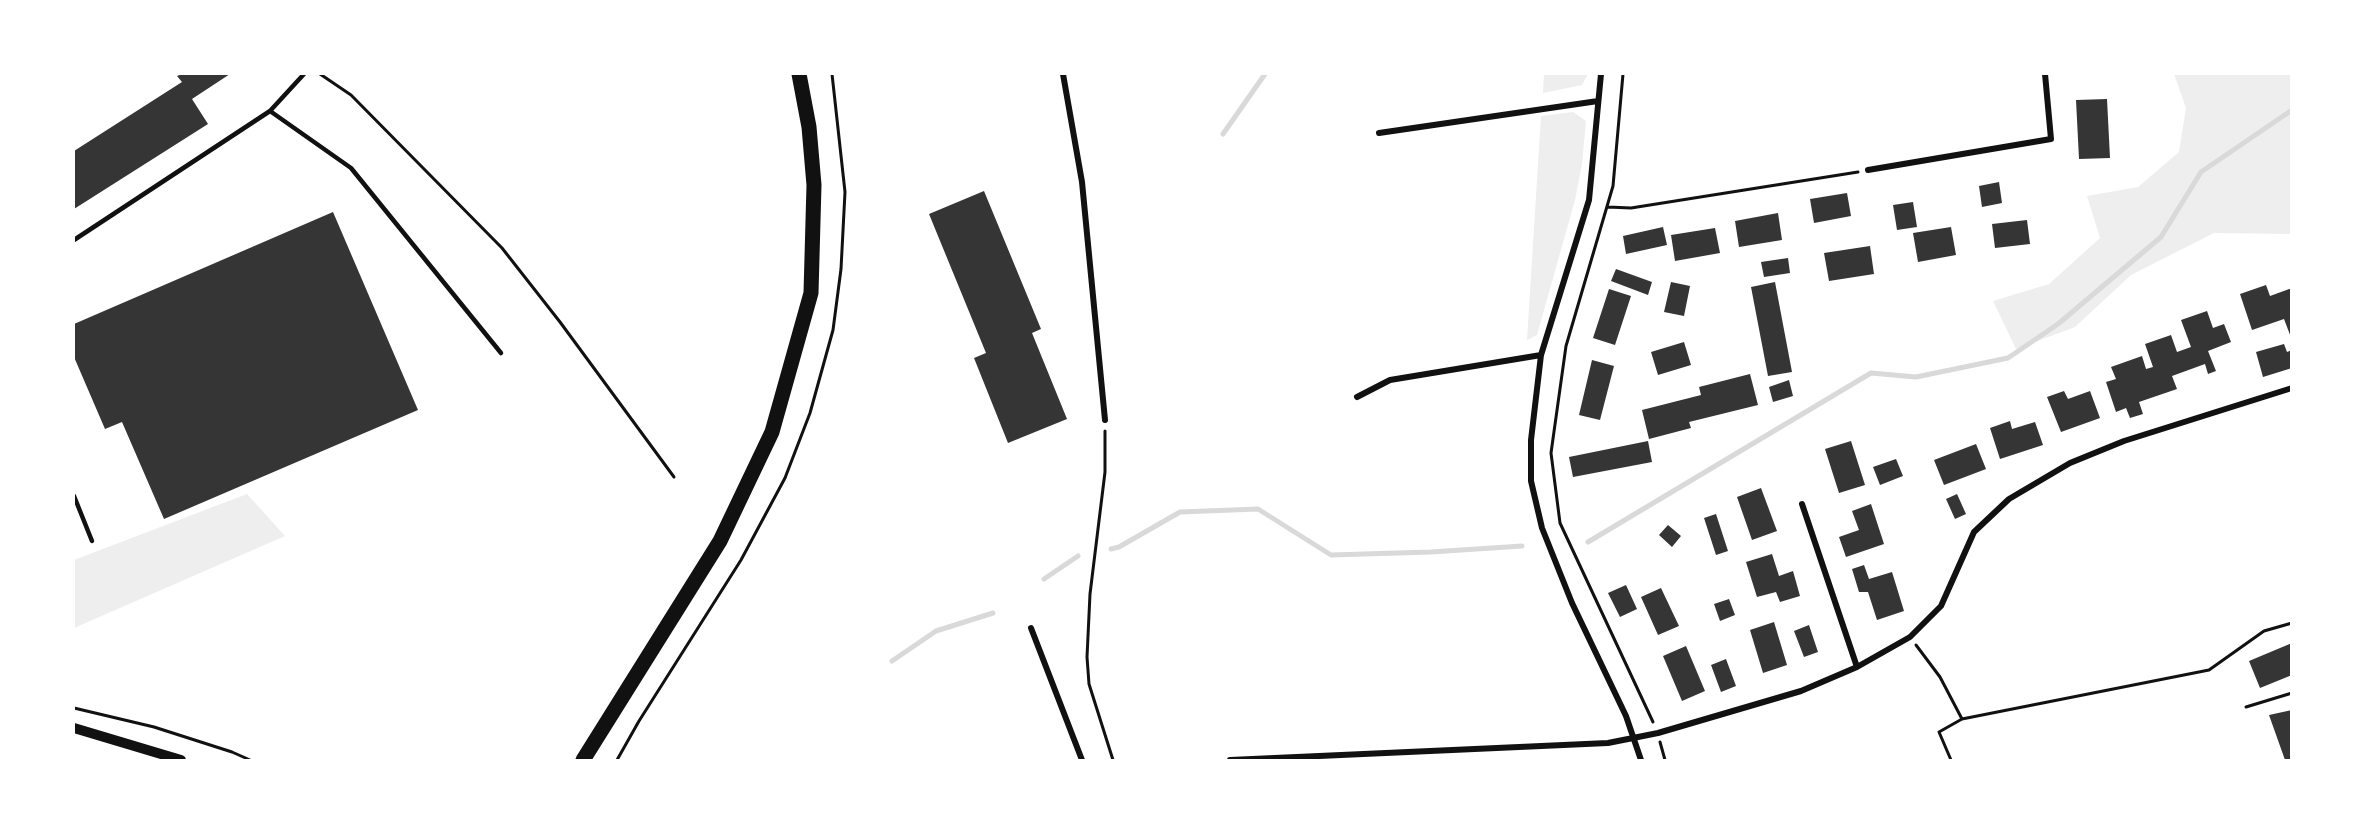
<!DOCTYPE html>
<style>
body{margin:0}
#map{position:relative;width:2365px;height:834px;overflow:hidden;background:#fff;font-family:"Work Sans",sans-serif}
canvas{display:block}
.frame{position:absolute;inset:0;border:75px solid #fff;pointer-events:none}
</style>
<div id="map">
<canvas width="2365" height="834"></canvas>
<div class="frame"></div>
</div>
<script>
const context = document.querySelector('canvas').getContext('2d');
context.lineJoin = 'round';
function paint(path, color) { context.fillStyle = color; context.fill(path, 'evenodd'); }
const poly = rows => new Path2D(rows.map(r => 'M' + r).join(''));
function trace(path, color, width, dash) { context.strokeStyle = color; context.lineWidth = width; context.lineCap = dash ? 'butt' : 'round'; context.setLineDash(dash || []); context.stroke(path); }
paint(poly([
 [1544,74,1588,74,1582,85,1543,93],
 [2174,74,2291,74,2291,234,2214,233,2131,275,2075,327,2016,349,1993,301,2049,284,2100,238,2087,196,2138,187,2179,152,2186,108],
 [1573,112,1586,121,1582,164,1575,200,1537,335,1527,340,1541,116],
 [247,494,285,536,74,628,74,560]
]), '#eee');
trace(poly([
 [1223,134,1265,74],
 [1588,542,1871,373,1916,377,2008,358,2058,324,2161,237,2201,172,2292,110],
 [1111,549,1119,547,1180,512,1258,509,1331,555,1431,552,1522,546],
 [1044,579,1078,556],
 [892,661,936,631,993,613]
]), '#d9d9d9', 5);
paint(poly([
 [182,74,230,74,192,99,208,124,74,209,74,151,182,82,177,76],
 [2107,99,2110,158,2079,159,2076,100],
 [1999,182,2002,203,1982,207,1979,186],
 [984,191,1041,329,1032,333,1067,419,1008,443,974,358,986,353,929,214],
 [1847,193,1851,216,1814,223,1810,199],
 [1913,202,1917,227,1897,230,1893,205],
 [333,212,418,410,164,519,122,422,105,429,74,357,74,324],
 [1778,213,1782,240,1739,247,1735,221],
 [2027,220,2030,244,1995,248,1992,224],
 [1663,227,1667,245,1626,254,1623,236],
 [1951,227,1956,255,1918,262,1913,233],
 [1715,228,1720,253,1675,261,1671,235],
 [1870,246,1874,274,1829,281,1824,253],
 [1788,258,1790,273,1764,277,1761,262],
 [1616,269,1652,282,1648,295,1611,281],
 [1671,282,1690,286,1684,316,1664,312],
 [1775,282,1792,372,1768,376,1751,287],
 [2266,285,2270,296,2292,288,2292,340,2284,319,2252,330,2240,294],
 [1609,289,1631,296,1615,345,1593,338],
 [2207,311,2213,328,2224,324,2231,342,2208,351,2216,371,2208,374,2205,364,2172,376,2177,389,2139,402,2143,414,2130,418,2126,408,2116,412,2106,382,2116,379,2111,367,2142,356,2146,369,2153,367,2145,344,2171,335,2177,352,2191,347,2181,320],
 [1684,342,1691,365,1658,375,1651,352],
 [2284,344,2287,352,2292,350,2292,368,2263,377,2256,352],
 [1592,360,1614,366,1600,420,1579,415],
 [1750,374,1758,405,1689,422,1691,428,1649,439,1642,410,1701,395,1699,387],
 [1789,380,1793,396,1773,402,1769,387],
 [2064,391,2068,399,2090,391,2100,418,2061,432,2047,397],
 [2010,421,2012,429,2035,422,2043,445,2000,459,1990,428],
 [1648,441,1652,462,1573,477,1569,457],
 [1851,441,1865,485,1839,493,1825,449],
 [1976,444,1986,469,1944,485,1934,460],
 [1896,459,1903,476,1880,485,1873,467],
 [1761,488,1777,531,1752,540,1737,497],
 [1957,494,1966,514,1955,519,1946,499],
 [1871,504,1884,544,1846,557,1839,537,1859,530,1852,511],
 [1716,514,1728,551,1716,555,1704,518],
 [1668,525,1681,536,1672,547,1659,535],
 [1772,554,1779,576,1793,571,1800,596,1780,602,1776,592,1757,597,1746,562],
 [1864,565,1869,579,1892,572,1904,611,1877,620,1868,592,1859,592,1852,569],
 [1626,585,1637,609,1620,617,1608,593],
 [1661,588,1679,626,1658,635,1641,597],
 [1729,599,1735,615,1720,621,1714,604],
 [1774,622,1787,665,1763,673,1750,630],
 [1809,625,1818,652,1804,657,1794,631],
 [2292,643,2292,675,2260,688,2249,661],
 [1686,646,1705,691,1682,701,1663,656],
 [1726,659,1736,686,1721,692,1711,665],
 [2292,710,2292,760,2285,760,2269,715]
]), '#353535');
trace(poly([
 [320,74,351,95,502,248,560,322,674,477],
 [1623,74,1613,186,1566,346,1551,453,1560,523,1653,722],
 [1608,207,1631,208,1858,172],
 [1105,431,1105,472,1090,594,1087,657,1089,684,1113,760],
 [1916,645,1940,677,1962,719,1939,732,1951,760],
 [2246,707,2292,693],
 [74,708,154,727,232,752,250,760],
 [1962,719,2209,670,2264,631,2292,623],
 [1660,742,1665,760],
 [617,760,639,721,741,560,785,478,810,413,833,330,841,269,845,192,832,74]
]), '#111', 3);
trace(poly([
 [270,111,351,168,501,353],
 [74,240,270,111,304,74],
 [74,496,92,541]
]), '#111', 4.5);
trace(poly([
 [1063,74,1082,182,1105,420],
 [1601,74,1589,200,1541,355,1531,440,1531,481,1542,528,1572,603,1626,716,1641,760],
 [1379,133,1598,101],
 [1868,170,2051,139,2045,74],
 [1357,397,1390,380,1541,355],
 [1802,504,1857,667],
 [1031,628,1082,760],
 [1230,760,1608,743,1658,733,1801,691,1857,667,1910,637,1941,606,1974,532,2009,499,2070,463,2124,441,2292,388]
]), '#111', 6);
trace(poly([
 [74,728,181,760]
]), '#111', 10);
trace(poly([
 [583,760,720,541,772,432,811,293,814,185,809,127,799,74]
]), '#111', 15);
</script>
